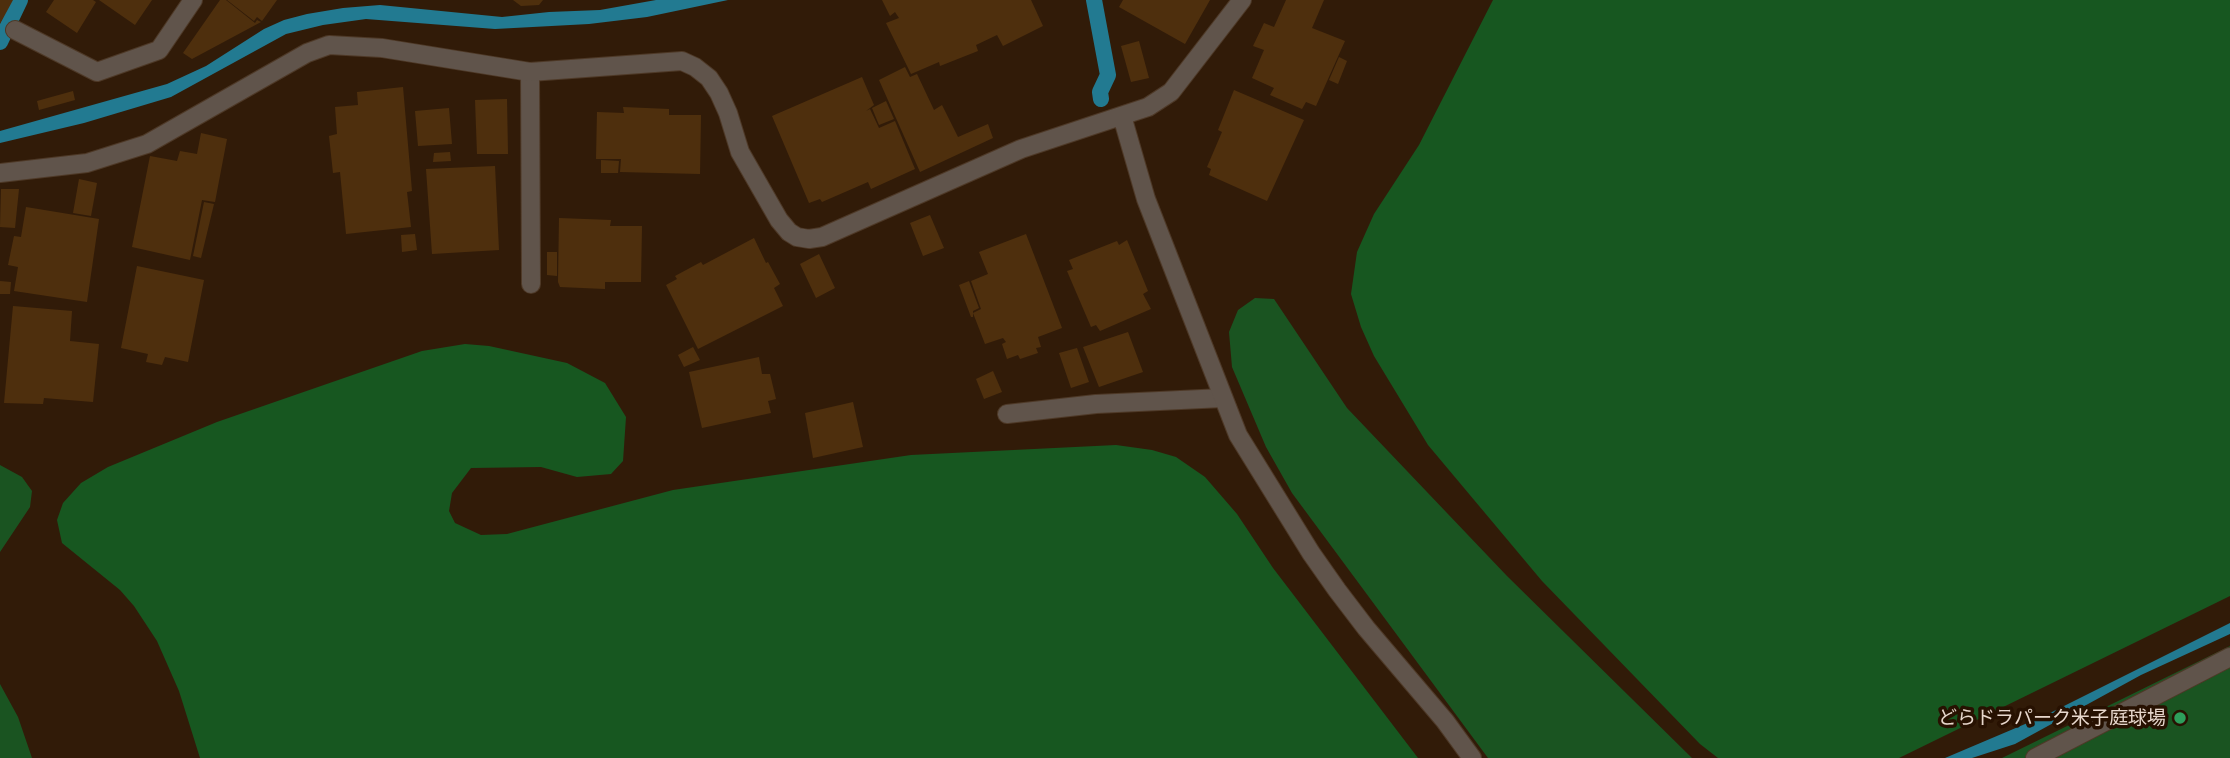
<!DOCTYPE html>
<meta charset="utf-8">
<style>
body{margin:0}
canvas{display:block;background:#311b08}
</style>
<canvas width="2230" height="758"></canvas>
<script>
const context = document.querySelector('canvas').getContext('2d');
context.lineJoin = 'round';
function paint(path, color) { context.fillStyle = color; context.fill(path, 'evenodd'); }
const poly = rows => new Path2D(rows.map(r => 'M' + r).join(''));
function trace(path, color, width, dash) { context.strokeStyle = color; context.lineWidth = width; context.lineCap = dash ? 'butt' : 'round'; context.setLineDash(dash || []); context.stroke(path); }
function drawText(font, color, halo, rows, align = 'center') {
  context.font = font + ' Barlow,"Noto Sans JP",sans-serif'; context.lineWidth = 7; context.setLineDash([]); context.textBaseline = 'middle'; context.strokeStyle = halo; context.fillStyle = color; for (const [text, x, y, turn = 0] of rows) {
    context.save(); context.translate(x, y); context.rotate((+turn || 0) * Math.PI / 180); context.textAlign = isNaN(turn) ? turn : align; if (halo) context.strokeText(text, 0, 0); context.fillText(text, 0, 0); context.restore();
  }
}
paint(poly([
 [1255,298,1274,299,1347,408,1507,576,1692,758,1488,758,1292,493,1266,447,1232,367,1229,332,1238,310],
 [0,465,22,477,32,491,30,507,0,552],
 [2230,646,2230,758,2002,758],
 [0,684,18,717,32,758,0,758]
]), '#1a5421');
paint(poly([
 [1493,0,2230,0,2230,596,1899,758,1718,758,1700,744,1542,581,1428,445,1374,356,1361,327,1351,294,1357,252,1374,214,1419,145],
 [465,344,489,346,567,363,605,383,626,417,623,461,611,474,577,477,541,467,471,468,452,493,449,511,455,523,481,535,507,534,673,490,911,455,1116,445,1152,450,1176,457,1205,477,1237,514,1273,568,1418,758,200,758,179,691,157,641,134,606,120,590,62,543,57,520,63,503,81,483,108,467,217,422,422,351]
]), '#175720');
paint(poly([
 [656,0,728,0,647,17,589,24,495,29,366,19,323,25,286,34,171,97,84,123,0,143,0,131,167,84,206,66,264,29,284,20,307,14,343,8,380,5,502,17,549,12,600,10],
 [2230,623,2230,634,2141,675,2015,744,1972,758,1945,758,2044,716]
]), '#227a91');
trace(poly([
 [1094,0,1108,75,1100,92,1101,99],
 [0,42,20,0]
]), '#227a91', 16);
paint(poly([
 [0,0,13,0,0,24],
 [54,0,93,0,96,2,77,33,46,12],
 [99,0,152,0,135,25],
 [220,0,226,0,255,23,257,20,261,22,192,59,183,53],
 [227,0,277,0,262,21,257,17,254,21],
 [513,0,543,0,539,5,521,6],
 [882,0,1031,0,1043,26,1003,46,997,35,976,45,978,51,940,66,939,62,911,74,886,23,899,18,895,12,890,16],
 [1123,0,1210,0,1185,44,1119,7],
 [1286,0,1324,0,1312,28,1345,41,1316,106,1306,102,1302,109,1270,95,1274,88,1252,78,1264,50,1253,46,1264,23,1274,27],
 [1139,41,1149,78,1131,82,1121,46],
 [1339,57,1347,61,1338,84,1329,80],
 [905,67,910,77,917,74,934,110,942,105,958,137,988,124,993,138,920,172,879,80],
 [862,77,874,105,866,111,870,109,879,128,895,121,915,169,871,189,868,182,822,202,820,199,809,203,772,116],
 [403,87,412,191,407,192,411,227,346,234,340,172,333,173,329,136,337,134,335,107,358,105,357,92],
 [1234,90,1304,120,1267,201,1209,175,1211,169,1207,167,1222,132,1218,130],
 [73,91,75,100,39,110,37,101],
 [507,99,508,154,477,154,475,100],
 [886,101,894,119,879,125,872,108],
 [623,107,669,109,669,115,701,115,700,174,620,172,621,159,596,159,597,112,624,113],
 [449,108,452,144,418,146,415,111],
 [201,133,227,139,215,202,202,200,190,260,132,247,150,156,177,161,180,151,197,154],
 [450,152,451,161,433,162,434,153],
 [601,160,619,161,618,173,601,173],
 [495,166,499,250,432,254,426,169],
 [79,179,97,183,91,216,73,213],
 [1,189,19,189,15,228,0,227],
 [204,202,214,204,201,258,193,256],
 [26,207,99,219,87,302,14,291,18,267,8,265,14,236,21,237],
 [930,215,944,248,923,256,910,223],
 [559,218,611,220,610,226,642,226,641,282,605,282,605,289,560,287,558,282],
 [415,234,417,250,402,252,401,235],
 [1026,234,1062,328,1038,337,1041,347,1036,348,1038,353,1020,359,1018,355,1007,359,1002,344,1006,342,1003,338,985,344,973,313,981,309,971,281,988,274,979,252],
 [754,238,766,263,768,262,780,284,774,288,783,306,698,349,666,285,677,279,675,276,701,262,703,265],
 [1127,240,1148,291,1143,294,1151,309,1100,331,1096,325,1091,327,1067,271,1073,269,1069,260,1117,241,1119,245],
 [547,252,557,252,557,276,547,275],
 [819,254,835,288,816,298,800,264],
 [137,266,204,280,188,362,165,357,162,365,146,362,148,354,121,348],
 [0,281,11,282,10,294,0,294],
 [969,281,979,308,973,311,973,317,971,317,959,285],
 [13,306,72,311,70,341,99,344,93,402,44,398,43,404,4,403],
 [1128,332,1143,372,1099,387,1083,347],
 [693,347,700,360,684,367,678,355],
 [1077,348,1089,382,1071,388,1059,353],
 [759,357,762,374,770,374,776,399,768,401,771,413,702,428,689,372],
 [993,371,1002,392,984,399,976,379],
 [853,402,863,447,813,458,805,413]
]), '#4e2f0d');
const service = poly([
 [530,72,531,284],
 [1007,414,1096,404,1223,398],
 [2035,758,2230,657]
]);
const minor = poly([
 [15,30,97,72,159,50,193,0],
 [1122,116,1146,199,1238,435,1311,553,1337,590,1366,628,1445,721,1472,758],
 [0,173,87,163,147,144,307,53,329,45,382,48,530,72,682,61,695,67,709,78,719,93,728,113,740,152,779,220,789,232,797,237,809,239,822,237,1021,149,1148,107,1171,92,1242,0]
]);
trace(service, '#4e3927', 20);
trace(minor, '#4e3927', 20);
trace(service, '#60544b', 18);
trace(minor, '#60544b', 18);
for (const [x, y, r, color] of [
 [2180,718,7,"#2e9e5b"]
]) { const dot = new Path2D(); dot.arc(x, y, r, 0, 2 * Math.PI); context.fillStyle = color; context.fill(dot); trace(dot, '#271101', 2.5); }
drawText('19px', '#e7d7cc', '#271101', [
 ["どらドラパーク米子庭球場",2166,718]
], 'right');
</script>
